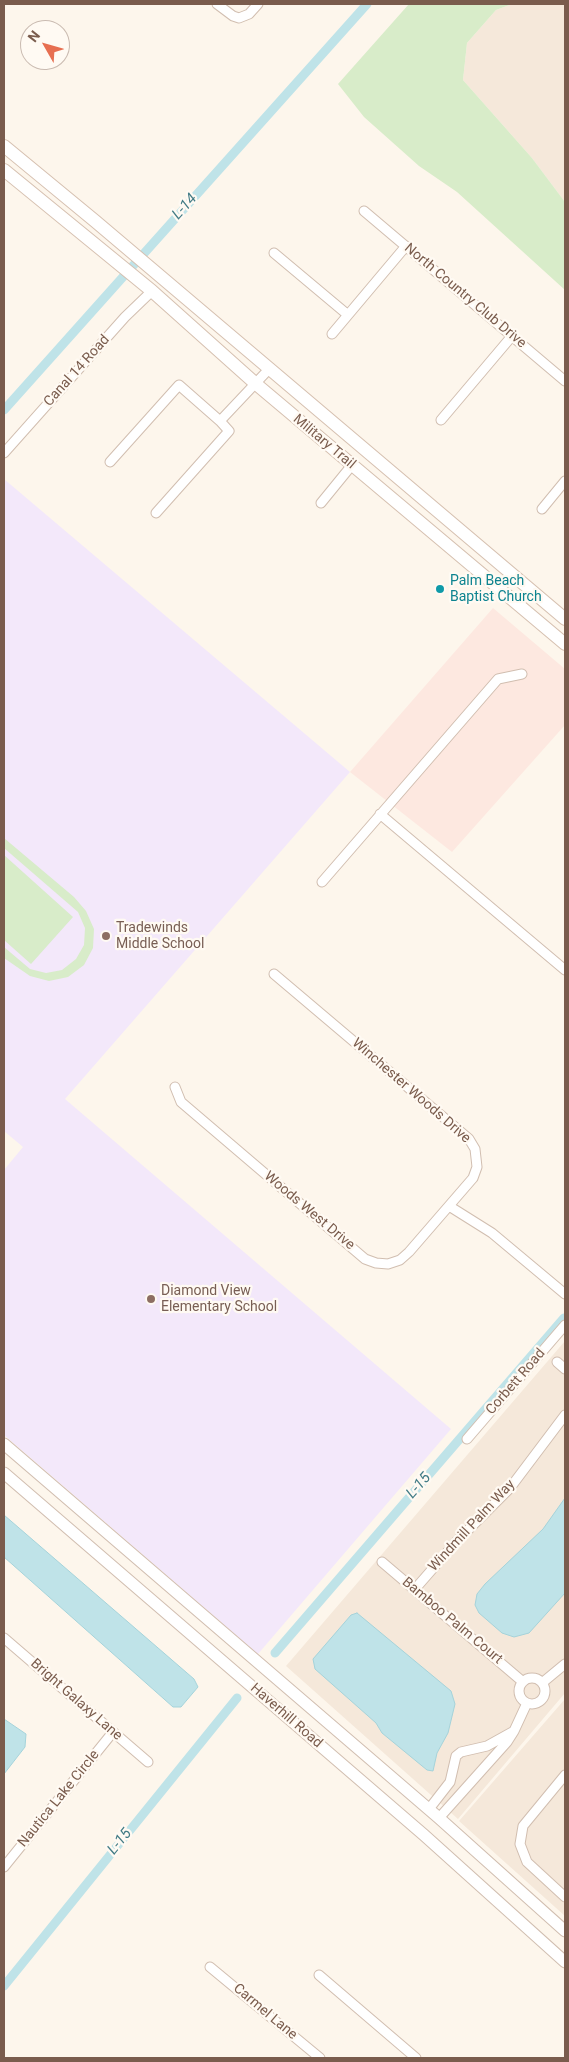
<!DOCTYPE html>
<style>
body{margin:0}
#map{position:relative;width:569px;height:2062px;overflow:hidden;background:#fdf6ec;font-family:Roboto,sans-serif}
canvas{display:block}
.frame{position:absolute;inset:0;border:5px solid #7a5c4d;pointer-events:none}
.north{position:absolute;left:20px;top:20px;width:50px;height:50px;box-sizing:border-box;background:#fffaf3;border:1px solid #cabbb1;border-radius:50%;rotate:308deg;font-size:14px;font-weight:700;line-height:20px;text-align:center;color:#7a5c4d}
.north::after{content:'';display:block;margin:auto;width:18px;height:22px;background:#e76f51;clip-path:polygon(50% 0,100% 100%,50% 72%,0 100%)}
</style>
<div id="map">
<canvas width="569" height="2062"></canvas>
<div class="frame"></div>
<div class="north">N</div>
</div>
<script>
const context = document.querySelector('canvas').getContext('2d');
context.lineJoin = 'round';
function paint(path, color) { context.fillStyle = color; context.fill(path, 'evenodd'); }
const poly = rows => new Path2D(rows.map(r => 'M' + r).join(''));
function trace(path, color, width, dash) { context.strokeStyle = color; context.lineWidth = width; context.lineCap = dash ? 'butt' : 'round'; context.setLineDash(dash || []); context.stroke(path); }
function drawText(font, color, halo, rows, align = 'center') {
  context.font = font + ' Roboto,sans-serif'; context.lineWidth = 4.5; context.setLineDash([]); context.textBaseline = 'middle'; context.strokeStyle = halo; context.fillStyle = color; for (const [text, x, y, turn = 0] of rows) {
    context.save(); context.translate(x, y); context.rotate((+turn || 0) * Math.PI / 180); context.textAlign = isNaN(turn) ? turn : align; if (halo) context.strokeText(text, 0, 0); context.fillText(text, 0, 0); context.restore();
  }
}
paint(poly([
 [512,4,565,4,565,202,532,158,463,80,467,43,496,10],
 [565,1341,565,1693,458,1819,286,1666],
 [565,1699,565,1916,459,1821]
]), '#f5e8da');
paint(poly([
 [493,608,565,669,565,725,452,852,350,772]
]), '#fde8e0');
paint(poly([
 [4,479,350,772,65,1099,451,1429,258,1654,4,1435,4,1170,23,1147,4,1131]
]), '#f3e8fa');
paint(poly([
 [409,4,512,4,496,10,467,43,463,80,532,158,565,202,565,290,457,192,419,166,364,117,338,84],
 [4,838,74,897,86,911,94,929,93,948,84,965,68,977,49,981,30,976,4,958,4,947,30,969,46,973,62,970,76,959,84,945,85,928,78,912,4,848],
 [4,855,73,917,31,964,4,940]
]), '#d8ecc9');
const water = poly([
 [565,1498,565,1593,529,1633,514,1637,502,1633,479,1613,475,1605,477,1594,485,1584,543,1529,565,1498],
 [4,1515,194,1679,198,1687,181,1707,173,1707,4,1557,4,1515],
 [357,1613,451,1691,455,1704,448,1733,437,1753,433,1771,427,1770,382,1733,376,1723,315,1669,313,1659,351,1615,357,1613],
 [4,1719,26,1734,25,1747,4,1774,4,1719]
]);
paint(water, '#bfe3e8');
trace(water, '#a5d3da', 1);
trace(poly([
 [4,410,367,4],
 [275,1653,564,1318],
 [4,1986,237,1698]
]), '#bfe3e8', 9);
const minor = poly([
 [217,4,233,16,239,18,249,14,258,4],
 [364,211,565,381],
 [274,253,348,315],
 [332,334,406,246],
 [441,420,512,336],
 [220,421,270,368],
 [4,453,125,317,152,291],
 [110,462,179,385,220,421,229,431,156,513],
 [321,503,352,465],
 [542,509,565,481],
 [380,814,565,970],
 [322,882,498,679,522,674],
 [175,1087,181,1102,365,1259,376,1263,388,1264,400,1260,409,1252,473,1178,477,1167,475,1149,469,1139,274,974],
 [449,1206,492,1233,565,1294],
 [557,1362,565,1369],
 [467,1439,565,1325],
 [382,1562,523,1682],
 [415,1589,456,1542,510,1488,565,1415],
 [4,1638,148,1762],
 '519 1691a13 13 0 1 1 26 0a13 13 0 1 1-26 0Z',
 [542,1683,565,1664],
 [514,1731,527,1703],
 [565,1775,523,1826,520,1844,527,1862,565,1897],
 [429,1809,450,1782,456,1756,461,1752,487,1746,514,1731,507,1742,439,1818],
 [4,1867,113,1732],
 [210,1967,320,2058],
 [319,1975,416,2058]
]);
const tertiary = poly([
 [4,1444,439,1818,565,1931],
 [4,1473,424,1835,565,1962]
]);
const secondary = poly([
 [4,146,95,221,565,619],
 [4,170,152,291,256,384,565,644]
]);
trace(minor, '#d1beb0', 11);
trace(tertiary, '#d1beb0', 13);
trace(secondary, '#d6c0b0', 14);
trace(minor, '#fff', 9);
trace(tertiary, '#fff', 11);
trace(secondary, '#fff', 12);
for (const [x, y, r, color] of [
 [440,589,5,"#0f9aa8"],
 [106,936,5,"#8d6e63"],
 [151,1299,5,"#8d6e63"]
]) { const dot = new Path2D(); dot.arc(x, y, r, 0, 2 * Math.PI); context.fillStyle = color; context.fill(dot); trace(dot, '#fffaf3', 2); }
drawText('14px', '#7a5c4d', '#fffaf3', [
 ["North Country Club Drive",465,296,40],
 ["Canal 14 Road",77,371,-48],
 ["Military Trail",324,442,40],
 ["Winchester Woods Drive",411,1091,41],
 ["Woods West Drive",309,1211,40],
 ["Corbett Road",516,1382,-49],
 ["Windmill Palm Way",472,1526,-47],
 ["Bamboo Palm Court",452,1621,40],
 ["Bright Galaxy Lane",76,1700,41],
 ["Haverhill Road",286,1716,41],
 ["Nautica Lake Circle",59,1799,-51],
 ["Carmel Lane",265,2012,40]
]);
drawText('14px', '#0d838f', '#fffaf3', [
 ["Palm Beach",450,581],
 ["Baptist Church",450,597]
], 'left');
drawText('14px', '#785e54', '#fffaf3', [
 ["Tradewinds",116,928],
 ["Middle School",116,944],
 ["Diamond View",161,1291],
 ["Elementary School",161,1307]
], 'left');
drawText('italic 15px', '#437c86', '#fffaf3', [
 ["L-14",185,207,-48],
 ["L-15",419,1486,-49],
 ["L-15",120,1842,-51]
]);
</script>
